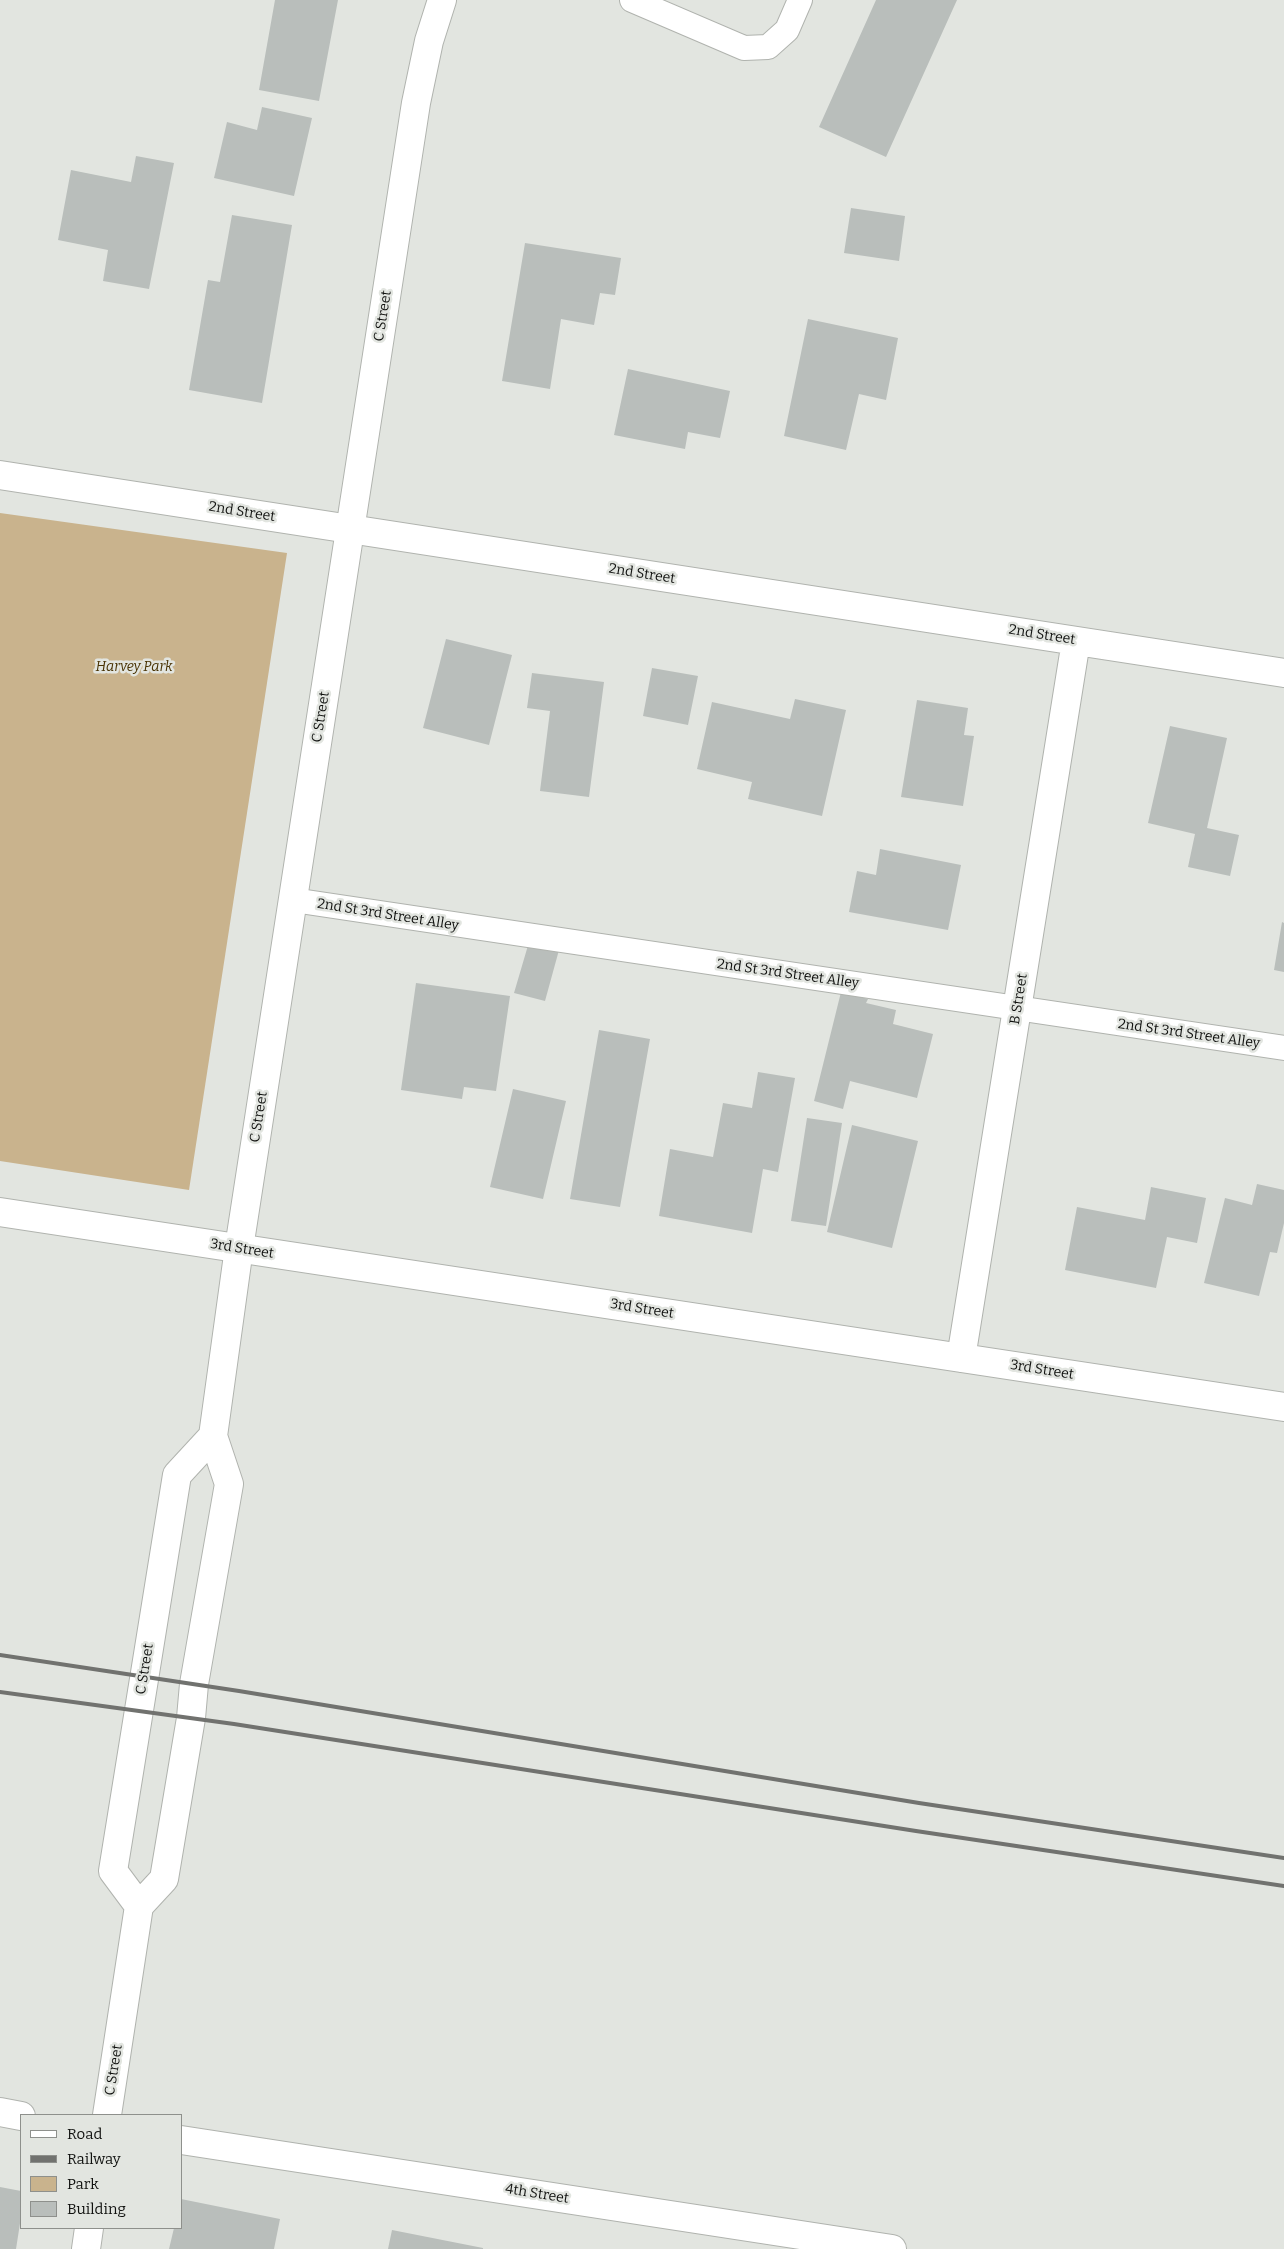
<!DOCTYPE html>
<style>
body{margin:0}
#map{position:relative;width:1284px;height:2249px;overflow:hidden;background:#e2e5e0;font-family:Bitter,serif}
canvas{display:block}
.legend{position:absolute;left:20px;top:2114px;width:162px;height:115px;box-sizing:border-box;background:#e2e5e0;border:1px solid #8e908c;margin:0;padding:6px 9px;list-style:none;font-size:15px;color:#10110f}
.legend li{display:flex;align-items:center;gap:10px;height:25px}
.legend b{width:25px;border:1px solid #8e908c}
</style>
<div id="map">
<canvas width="1284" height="2249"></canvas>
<ul class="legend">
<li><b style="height:6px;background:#fff"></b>Road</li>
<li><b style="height:6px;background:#71726f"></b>Railway</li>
<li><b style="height:14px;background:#c9b38d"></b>Park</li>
<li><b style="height:14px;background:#b9bebb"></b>Building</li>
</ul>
</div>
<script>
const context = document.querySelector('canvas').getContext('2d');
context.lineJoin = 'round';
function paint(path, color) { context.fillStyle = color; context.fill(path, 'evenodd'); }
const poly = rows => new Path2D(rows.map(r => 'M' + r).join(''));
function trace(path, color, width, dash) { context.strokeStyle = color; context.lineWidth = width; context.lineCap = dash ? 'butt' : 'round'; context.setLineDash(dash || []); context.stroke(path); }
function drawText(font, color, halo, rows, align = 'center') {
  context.font = font + ' Bitter,serif'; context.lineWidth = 5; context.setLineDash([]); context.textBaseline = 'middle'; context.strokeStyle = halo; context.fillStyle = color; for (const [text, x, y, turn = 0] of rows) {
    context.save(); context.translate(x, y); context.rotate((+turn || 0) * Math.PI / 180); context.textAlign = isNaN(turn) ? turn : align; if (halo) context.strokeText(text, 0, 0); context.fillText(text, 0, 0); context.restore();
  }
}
paint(poly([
 [0,513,287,553,189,1190,0,1161]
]), '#c9b38d');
paint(poly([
 [275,0,338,0,319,101,259,90],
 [876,0,957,0,886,157,819,127],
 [262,107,312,118,294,196,214,178,227,122,257,130],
 [136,156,174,163,149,289,103,281,108,250,58,240,71,170,131,182],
 [851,208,905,216,899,261,844,253],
 [232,215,292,225,262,403,189,390,208,280,220,282],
 [525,243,621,258,615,295,600,293,594,325,561,319,550,389,502,381],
 [808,319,898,338,886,400,859,394,846,450,784,436],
 [628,369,730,391,720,438,688,432,685,449,614,435],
 [446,639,512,655,489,745,423,728],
 [652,668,698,676,688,725,643,716],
 [532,673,604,682,589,797,540,791,550,711,527,708],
 [795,699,846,710,822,816,748,799,752,782,697,769,712,702,790,719],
 [917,700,968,708,964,735,974,736,963,806,901,797],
 [1170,726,1227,738,1207,828,1239,835,1230,876,1188,867,1195,834,1148,823],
 [880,849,961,865,948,930,849,912,857,871,876,875],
 [1282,922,1284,923,1284,972,1274,970],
 [529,942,559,950,545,1001,514,993],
 [416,983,510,996,496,1091,464,1087,462,1099,401,1090],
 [841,992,868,999,866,1003,896,1010,893,1024,933,1034,917,1098,850,1081,843,1109,814,1101],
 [599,1030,650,1039,620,1207,570,1199],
 [758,1072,795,1078,778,1172,763,1169,752,1233,659,1216,670,1149,713,1157,723,1103,752,1108],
 [513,1089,566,1101,543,1199,490,1187],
 [807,1118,842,1123,826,1226,791,1221],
 [852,1125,918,1141,892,1248,827,1232],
 [1257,1184,1284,1190,1284,1223,1277,1253,1270,1252,1259,1296,1204,1283,1225,1198,1252,1205],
 [1151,1187,1206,1198,1197,1243,1167,1237,1156,1288,1065,1270,1077,1207,1145,1220],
 [0,2187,21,2191,21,2217,16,2249,0,2249],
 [181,2199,280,2219,274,2249,169,2249,174,2228,181,2228],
 [392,2230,483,2248,483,2249,388,2249]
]), '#b9bebb');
const service = poly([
 [632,0,744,48,768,47,787,30,800,0],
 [293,900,1284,1048]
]);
const minor = poly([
 [0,475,1284,673],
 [0,1212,1284,1407],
 [961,1358,1076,641],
 [0,2112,21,2116],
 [181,2140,892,2249]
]);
const tertiary = poly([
 [139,1906,113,1871,177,1475,213,1436],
 [107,2115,139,1906,164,1879,191,1718,194,1684,229,1484,213,1436,239,1248,416,103,429,41,442,0],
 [86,2249,89,2228]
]);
trace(service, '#b0b3ae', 26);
trace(minor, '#b0b3ae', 30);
trace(tertiary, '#b0b3ae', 30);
trace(service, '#fff', 24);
trace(minor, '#fff', 28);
trace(tertiary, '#fff', 28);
trace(poly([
 [0,1655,239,1691,919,1803,1284,1858],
 [0,1692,234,1724,916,1831,1284,1886]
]), '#71726f', 4);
drawText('14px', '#10110f', '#e2e5e0', [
 ["C Street",383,316,-81],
 ["2nd Street",242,512,9],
 ["2nd Street",642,574,9],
 ["2nd Street",1042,635,9],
 ["C Street",321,717,-81],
 ["2nd St 3rd Street Alley",388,915,9],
 ["2nd St 3rd Street Alley",788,974,8],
 ["B Street",1019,999,-81],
 ["2nd St 3rd Street Alley",1189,1034,8],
 ["C Street",259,1117,-81],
 ["3rd Street",242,1249,9],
 ["3rd Street",642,1309,9],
 ["3rd Street",1042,1370,9],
 ["C Street",145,1669,-81],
 ["C Street",114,2070,-81],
 ["4th Street",537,2194,9]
]);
drawText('italic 14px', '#493304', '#e2e5e0', [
 ["Harvey Park",134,667]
]);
</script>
